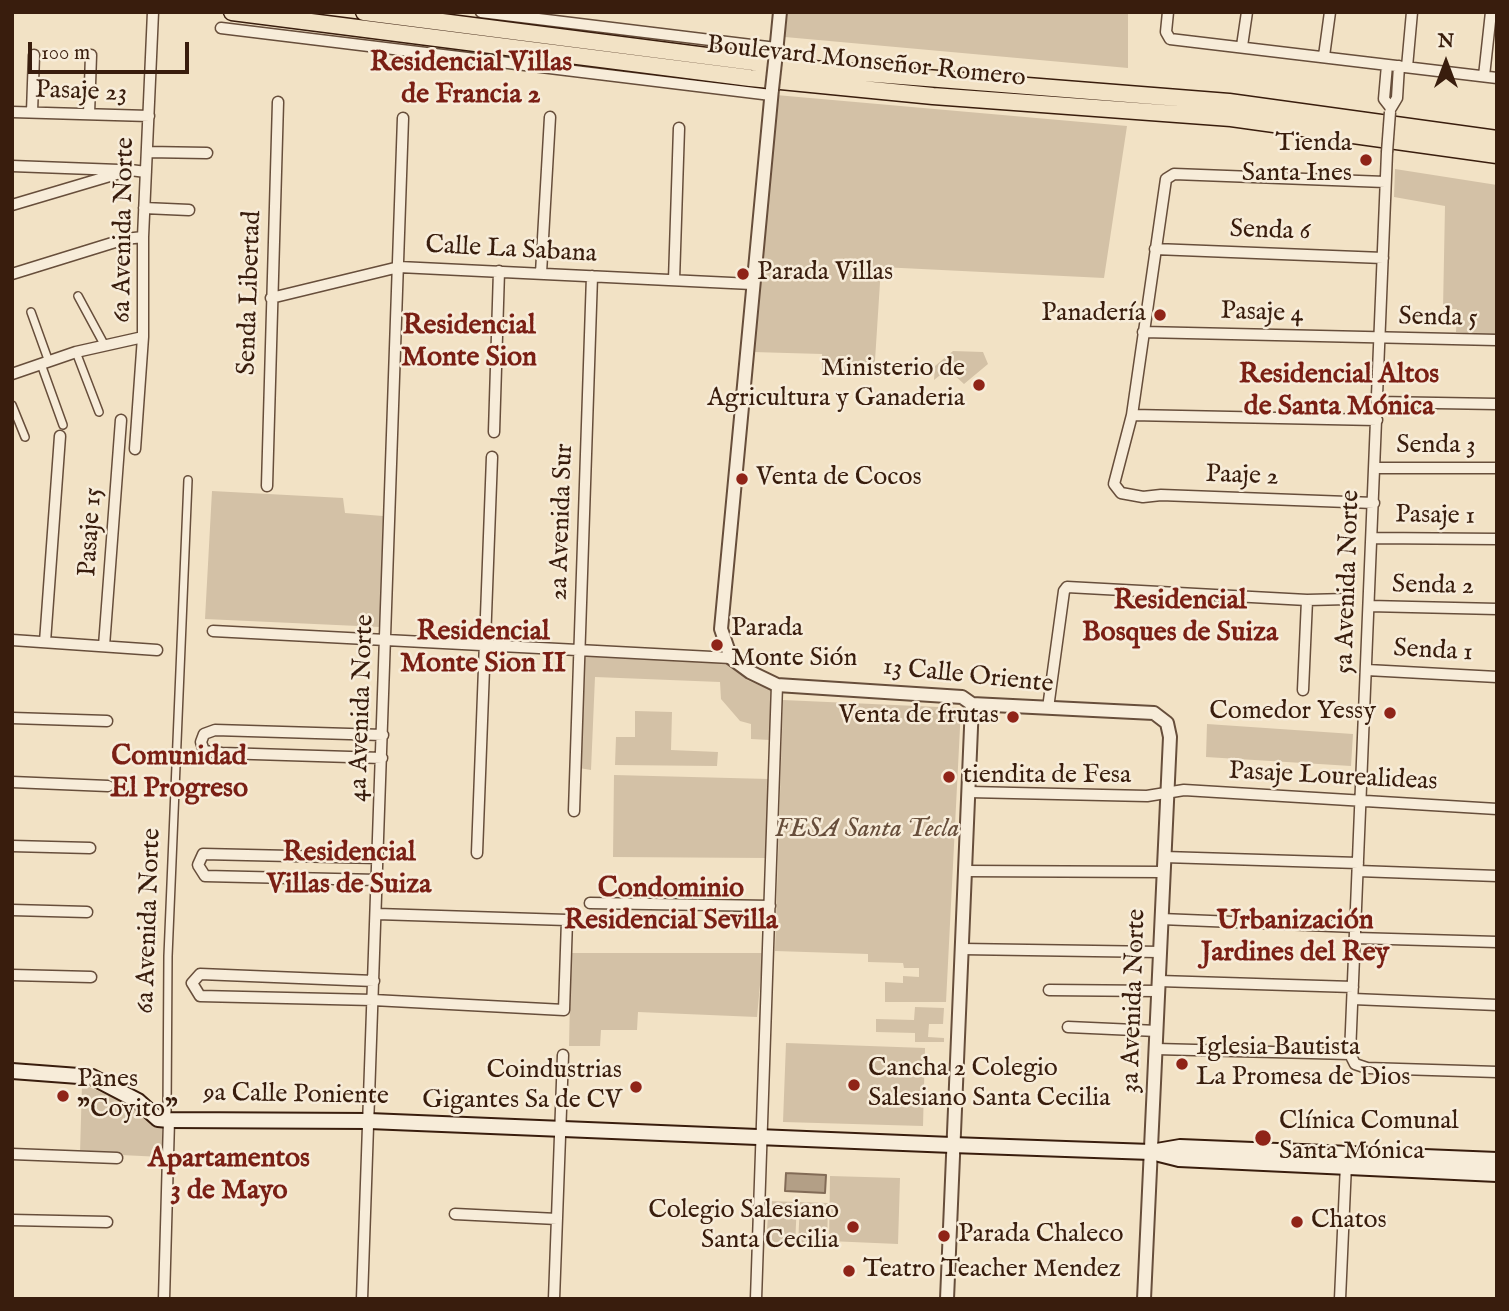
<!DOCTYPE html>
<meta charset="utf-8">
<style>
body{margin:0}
#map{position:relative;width:1509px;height:1311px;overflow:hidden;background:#f2e2c5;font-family:"IM FELL English",serif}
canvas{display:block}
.frame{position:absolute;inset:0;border:14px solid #391d0d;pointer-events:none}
.north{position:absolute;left:1411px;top:28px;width:70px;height:70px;-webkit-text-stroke:5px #f7ecd9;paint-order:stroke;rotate:0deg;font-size:19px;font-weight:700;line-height:28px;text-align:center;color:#391d0d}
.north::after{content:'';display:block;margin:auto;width:24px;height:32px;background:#391d0d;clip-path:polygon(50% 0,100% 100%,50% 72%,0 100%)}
.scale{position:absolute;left:28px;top:42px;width:161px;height:32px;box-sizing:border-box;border:4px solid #391d0d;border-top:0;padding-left:9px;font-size:21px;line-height:24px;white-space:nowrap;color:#391d0d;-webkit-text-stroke:5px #f7ecd9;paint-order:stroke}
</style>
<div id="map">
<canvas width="1509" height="1311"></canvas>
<div class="frame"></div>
<div class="north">N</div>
<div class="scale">100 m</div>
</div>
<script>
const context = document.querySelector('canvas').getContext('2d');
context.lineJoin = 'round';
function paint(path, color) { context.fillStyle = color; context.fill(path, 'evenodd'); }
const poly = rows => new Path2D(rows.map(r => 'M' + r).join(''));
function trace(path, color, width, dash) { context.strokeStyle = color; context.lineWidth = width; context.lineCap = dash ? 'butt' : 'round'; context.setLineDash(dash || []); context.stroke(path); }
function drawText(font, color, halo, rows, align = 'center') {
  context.font = font + ' "IM FELL English",serif'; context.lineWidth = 5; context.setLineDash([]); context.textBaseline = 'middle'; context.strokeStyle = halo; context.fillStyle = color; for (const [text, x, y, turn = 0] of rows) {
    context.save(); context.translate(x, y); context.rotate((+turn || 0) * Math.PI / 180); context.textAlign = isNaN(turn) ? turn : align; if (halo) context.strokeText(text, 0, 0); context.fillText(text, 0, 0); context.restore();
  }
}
paint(poly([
 [788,12,1128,12,1128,68,785,37],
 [776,95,1127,126,1104,278,881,267,874,376,822,375,822,354,753,352],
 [1395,169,1497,185,1497,336,1456,332,1457,309,1443,309,1445,206,1394,197],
 [953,351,983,352,988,364,964,384,952,373,944,372,934,380,935,366],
 [212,491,343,498,345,513,383,516,380,627,205,619],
 [583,654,728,662,747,680,773,691,770,740,751,739,751,724,740,721,721,699,720,682,595,677,591,770,579,768],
 [783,700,961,708,946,1002,885,1002,885,982,903,983,903,976,919,977,919,968,904,968,903,963,868,962,868,954,775,951],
 [635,711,672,712,671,750,718,752,717,766,615,765,616,737,635,737],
 [1207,724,1353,734,1351,766,1206,757],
 [614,775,769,779,767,858,613,857],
 [571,953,763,953,757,1017,638,1012,637,1030,601,1030,600,1046,569,1046],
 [915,1007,944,1008,943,1024,929,1024,928,1037,944,1038,944,1042,915,1042,915,1033,876,1032,876,1019,914,1020],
 [786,1043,925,1048,923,1126,783,1122],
 [82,1084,117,1099,162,1126,162,1157,80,1153],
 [830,1176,900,1178,898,1244,829,1241],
 [769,1201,797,1202,795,1246,766,1244],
 [800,1202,828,1203,827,1248,798,1246]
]), '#d3c1a6');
const water = poly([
 [786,1173,826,1175,825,1193,785,1191,786,1173]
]);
paint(water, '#b39f86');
trace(water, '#826b56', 2);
const pedestrian = poly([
 [78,296,105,346],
 [31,312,49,362],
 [76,352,99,412],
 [41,364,63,425],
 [12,405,25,437],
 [167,1112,168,956,188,480]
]);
const minor = poly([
 [481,12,776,48],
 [1168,12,1166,32,1170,39,1497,78],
 [221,28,771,95],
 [1242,46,1247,12],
 [1324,56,1330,12],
 [1387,65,1384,99,1391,108],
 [1407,67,1412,12],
 [1484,76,1491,12],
 [1391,108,1397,98,1399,66],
 [12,112,149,116],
 [32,112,34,55],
 [89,114,91,55],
 [147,152,207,153],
 [1387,152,1350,1054,1355,1064,1367,1068,1497,1072],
 [12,166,119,170],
 [12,205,130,170,146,172],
 [144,208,189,210],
 [1155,249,1383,258],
 [541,273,550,117],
 [12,274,125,239,143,237],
 [674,280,679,128],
 [271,298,399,267,752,284],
 [1143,332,1497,340],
 [12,374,76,352,143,337],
 [1377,402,1497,404],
 [1132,415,1377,420],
 [494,432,499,271],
 [135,449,143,337,143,237,153,12],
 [1375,468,1497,468],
 [267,486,278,102],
 [1374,503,1161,495,1143,497,1121,493,1114,484,1132,415,1166,179,1174,174,1385,182],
 [1372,538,1497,539],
 [1369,606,1497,609],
 [213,631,731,658],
 [12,640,157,650],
 [45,642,60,436],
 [104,646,121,420],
 [1367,670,1497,677],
 [1303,690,1307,600],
 [1048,708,1064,591,1067,587,1307,600,1348,599],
 [12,718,107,721],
 [382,758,222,753,204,751,201,742,204,734,215,730,383,735],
 [12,782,108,786],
 [969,792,1147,796,1184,790,1497,809],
 [574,811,592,276],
 [12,846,90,848],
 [477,853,492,457],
 [1164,857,1358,863],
 [965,871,1163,872],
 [1358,871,1497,876],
 [378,880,205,876,198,865,203,854,379,858],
 [590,903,770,906],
 [12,910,87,912],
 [1161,919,1356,927],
 [1355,938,1497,942],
 [962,949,1160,952],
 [12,975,91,977],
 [374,981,200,974,192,983,200,996,373,1000,564,1010,567,920,377,914],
 [1159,981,1353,987],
 [1049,990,1158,991],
 [1353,999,1497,1005],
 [1068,1027,1157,1031],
 [1156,1049,1350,1054],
 [12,1154,117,1158],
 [455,1214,557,1219],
 [12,1220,107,1222],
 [164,1299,169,1120],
 [362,1299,403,118],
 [554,1299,563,1055],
 [756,1299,777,685],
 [1340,1299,1346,1164]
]);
const tertiary = poly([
 [776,53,780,12],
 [772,89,721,629,731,658,750,672,777,685,962,697,972,704,1154,713,1167,723,1170,737,1144,1299],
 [947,1299,972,704]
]);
const secondary = poly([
 [12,1071,92,1077,138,1101,158,1119,169,1120,369,1121,952,1145,1151,1152,1180,1147,1497,1160],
 [1159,1154,1179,1159,1497,1174]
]);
const trunk = poly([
 [232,12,750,78,933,96,1231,118,1497,155],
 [364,12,800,68,1229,102,1497,139]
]);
trace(pedestrian, '#674e3b', 10);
trace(minor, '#674e3b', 13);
trace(tertiary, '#674e3b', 16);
trace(secondary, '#391d0d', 18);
trace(trunk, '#391d0d', 19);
trace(pedestrian, '#f7ecd9', 7);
trace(minor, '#f7ecd9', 10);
trace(tertiary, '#f7ecd9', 12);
trace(secondary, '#f7ecd9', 14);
trace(trunk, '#f2e2c5', 16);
const minorBridge = poly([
 [1387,152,1390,112]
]);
const tertiaryBridge = poly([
 [772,89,776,53]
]);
trace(minorBridge, '#674e3b', 13, []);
trace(tertiaryBridge, '#674e3b', 16, []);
trace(minorBridge, '#f7ecd9', 10);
trace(tertiaryBridge, '#f7ecd9', 12);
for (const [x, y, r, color] of [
 [1366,160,7,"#8f2418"],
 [743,274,7,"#8f2418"],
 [1160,315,7,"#8f2418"],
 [979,385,7,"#8f2418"],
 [742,479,7,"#8f2418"],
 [717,645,7,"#8f2418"],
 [1390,713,7,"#8f2418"],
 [1013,717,7,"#8f2418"],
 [949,777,7,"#8f2418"],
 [1182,1064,7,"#8f2418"],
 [854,1085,7,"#8f2418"],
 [636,1087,7,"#8f2418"],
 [63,1096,7,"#8f2418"],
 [1263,1138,9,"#8f2418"],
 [1297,1222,7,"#8f2418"],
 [853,1227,7,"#8f2418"],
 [944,1236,7,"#8f2418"],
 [849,1271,7,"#8f2418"]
]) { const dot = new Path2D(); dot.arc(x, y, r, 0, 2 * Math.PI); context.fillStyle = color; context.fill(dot); trace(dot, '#f7ecd9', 2.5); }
drawText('26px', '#391d0d', '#f7ecd9', [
 ["Boulevard Monseñor Romero",866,63,6],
 ["Pasaje 23",81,93,2],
 ["6a Avenida Norte",125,230,-89],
 ["Senda 6",1270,232,2],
 ["Calle La Sabana",511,251,3],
 ["Senda Libertad",251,293,-88],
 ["Pasaje 4",1262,314,2],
 ["Senda 5",1438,319,1],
 ["Senda 3",1436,447],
 ["Paaje 2",1242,477,2],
 ["Pasaje 1",1435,517,1],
 ["2a Avenida Sur",563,522,-88],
 ["Pasaje 15",92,532,-86],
 ["5a Avenida Norte",1349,582,-88],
 ["Senda 2",1433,587,1],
 ["Senda 1",1433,652,3],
 ["13 Calle Oriente",968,677,6],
 ["4a Avenida Norte",363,708,-88],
 ["Pasaje Lourealideas",1333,778,3],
 ["6a Avenida Norte",150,921,-88],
 ["3a Avenida Norte",1135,1001,-88],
 ["9a Calle Poniente",296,1096,1]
]);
drawText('26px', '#391d0d', '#f7ecd9', [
 ["Tienda",1352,145,"right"],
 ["Santa Ines",1352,175,"right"],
 ["Parada Villas",757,274],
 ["Panadería",1146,315,"right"],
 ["Ministerio de",965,370,"right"],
 ["Agricultura y Ganaderia",965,400,"right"],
 ["Venta de Cocos",756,479],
 ["Parada",731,630],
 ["Monte Sión",731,660],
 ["Comedor Yessy",1376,713,"right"],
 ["Venta de frutas",999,717,"right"],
 ["tiendita de Fesa",963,777],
 ["Iglesia Bautista",1196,1049],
 ["La Promesa de Dios",1196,1079],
 ["Cancha 2 Colegio",868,1070],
 ["Salesiano Santa Cecilia",868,1100],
 ["Coindustrias",622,1072,"right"],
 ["Gigantes Sa de CV",622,1102,"right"],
 ["Panes",77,1081],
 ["\"Coyito\"",77,1111],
 ["Clínica Comunal",1279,1123],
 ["Santa Mónica",1279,1153],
 ["Colegio Salesiano",839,1212,"right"],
 ["Santa Cecilia",839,1242,"right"],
 ["Chatos",1311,1222],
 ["Parada Chaleco",958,1236],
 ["Teatro Teacher Mendez",863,1271]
], 'left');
drawText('italic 26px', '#674e3b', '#f7ecd9', [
 ["FESA Santa Tecla",867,831]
]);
drawText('bold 28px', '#7a1f14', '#f7ecd9', [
 ["Residencial Villas",471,64],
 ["de Francia 2",471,96],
 ["Residencial",469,327],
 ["Monte Sion",469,359],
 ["Residencial Altos",1339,376],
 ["de Santa Mónica",1339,408],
 ["Residencial",1180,602],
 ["Bosques de Suiza",1180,634],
 ["Residencial",483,633],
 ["Monte Sion II",483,665],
 ["Comunidad",179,758],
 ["El Progreso",179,790],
 ["Residencial",349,854],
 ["Villas de Suiza",349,886],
 ["Condominio",671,890],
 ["Residencial Sevilla",671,922],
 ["Urbanización",1295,922],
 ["Jardines del Rey",1295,954],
 ["Apartamentos",229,1160],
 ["3 de Mayo",229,1192]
]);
</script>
